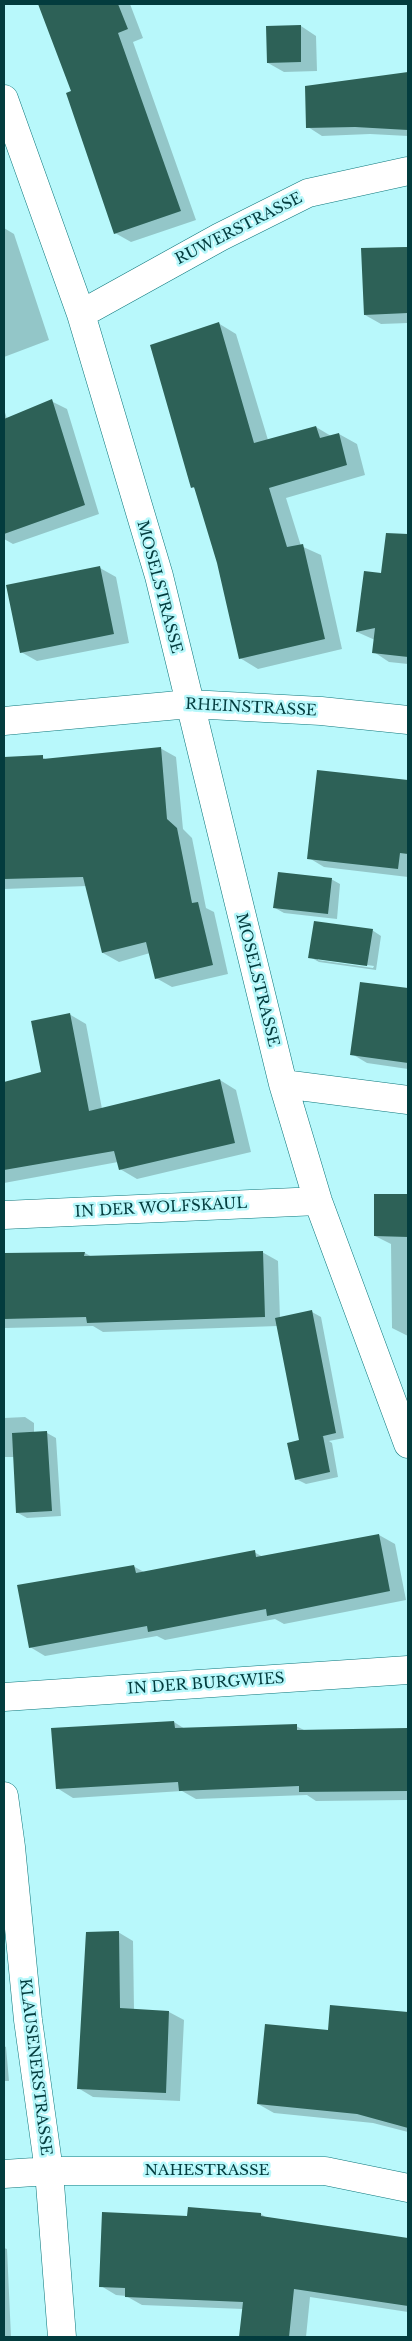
<!DOCTYPE html>
<style>
body{margin:0}
#map{position:relative;width:412px;height:2341px;overflow:hidden;background:#b8f8fb;font-family:"Libre Baskerville",serif}
canvas{display:block}
.frame{position:absolute;inset:0;border:5px solid #033c3e;pointer-events:none}
</style>
<div id="map">
<canvas width="412" height="2341"></canvas>
<div class="frame"></div>
</div>
<script>
const context = document.querySelector('canvas').getContext('2d');
context.lineJoin = 'round';
function paint(path, color) { context.fillStyle = color; context.fill(path, 'evenodd'); }
const poly = rows => new Path2D(rows.map(r => 'M' + r).join(''));
function trace(path, color, width, dash) { context.strokeStyle = color; context.lineWidth = width; context.lineCap = dash ? 'butt' : 'round'; context.setLineDash(dash || []); context.stroke(path); }
function drawText(font, color, halo, rows, align = 'center') {
  context.font = font + ' "Libre Baskerville",serif'; context.lineWidth = 5; context.setLineDash([]); context.textBaseline = 'middle'; context.strokeStyle = halo; context.fillStyle = color; for (const [text, x, y, turn = 0] of rows) {
    context.save(); context.translate(x, y); context.rotate((+turn || 0) * Math.PI / 180); context.textAlign = isNaN(turn) ? turn : align; if (halo) context.strokeText(text, 0, 0); context.fillText(text, 0, 0); context.restore();
  }
}
paint(poly([
 [39,4,130,4,143,38,133,42,196,220,131,242,115,233,73,92],
 [301,26,316,36,317,71,284,72,268,63],
 [402,74,408,74,408,136,370,134,322,136,308,127],
 [4,228,14,234,49,340,4,357],
 [408,247,408,323,381,324,365,315,362,249],
 [218,323,236,334,268,440,316,427,331,436,339,434,357,444,365,475,286,498,301,546,321,555,342,649,258,669,240,658,219,563,196,489,192,487],
 [51,401,67,409,99,514,13,544,4,539,4,409,7,419],
 [100,568,116,577,129,643,37,661,21,652],
 [365,572,408,577,408,664,389,662,374,652,375,640,357,632],
 [160,748,176,757,183,829,192,838,206,908,214,912,228,974,172,987,156,978,150,953,119,962,103,953,87,886,4,889,4,758,42,757,47,760],
 [318,771,408,781,408,877,324,867,309,858],
 [331,879,340,884,337,919,284,913,275,908],
 [372,930,381,936,376,970,319,962,310,957],
 [318,958,374,966,373,968,318,960],
 [362,983,408,989,408,1069,367,1063,352,1054],
 [69,1014,86,1024,102,1109,220,1080,236,1090,251,1152,137,1179,120,1169,118,1162,4,1183,4,1083,43,1073],
 [376,1195,408,1195,408,1336,392,1328,391,1244,375,1236],
 [262,1252,278,1261,280,1319,312,1312,321,1317,344,1438,329,1441,332,1443,338,1477,306,1484,296,1479,301,1441,278,1326,103,1332,93,1326,4,1328,4,1254,85,1253,92,1257],
 [25,1417,34,1423,34,1433,47,1433,56,1438,61,1516,27,1518,18,1513,14,1457,4,1457,4,1418],
 [379,1535,395,1544,406,1600,284,1624,275,1619,165,1640,157,1636,45,1656,30,1647,133,1566,144,1572,254,1552,263,1557],
 [174,1722,185,1729,296,1726,306,1731,408,1730,408,1800,316,1801,307,1795,196,1799,182,1791,73,1798,57,1788],
 [118,1932,133,1941,134,2010,169,2012,184,2020,180,2101,93,2097,78,2088],
 [398,2044,408,2046,408,2132,373,2123,274,2113,258,2104],
 [4,2046,6,2047,9,2081,4,2081],
 [261,2214,267,2218,408,2239,408,2312,310,2297,306,2337,241,2337,243,2309,142,2305,126,2296,116,2295,101,2286,188,2217],
 [4,2248,7,2249,11,2337,4,2337]
]), '#0003');
paint(poly([
 [38,4,118,4,128,29,118,33,181,211,114,234,66,93,71,91],
 [301,25,301,62,267,63,266,26],
 [408,72,408,130,355,127,306,128,305,86],
 [408,247,408,313,364,315,361,248],
 [219,322,254,443,316,426,320,438,339,433,347,465,269,488,287,547,303,544,325,639,239,659,217,563,194,487,191,488,150,345],
 [52,399,85,505,4,534,4,419],
 [386,533,408,534,408,657,372,653,375,628,356,632,364,571,381,573],
 [100,566,114,634,20,653,6,585],
 [161,747,167,819,177,828,192,903,198,902,213,965,155,979,146,942,102,953,83,877,4,879,4,757,43,755,43,759],
 [317,770,408,780,408,854,400,853,398,869,307,859],
 [278,872,332,878,328,914,273,908],
 [314,921,373,929,367,966,308,958],
 [360,982,408,988,408,1063,350,1055],
 [70,1013,89,1111,220,1079,235,1143,119,1170,114,1151,4,1170,4,1082,41,1072,31,1021],
 [374,1194,408,1194,408,1237,374,1236],
 [263,1251,265,1317,87,1323,86,1317,4,1319,4,1253,85,1252,84,1256],
 [312,1310,336,1433,319,1437,323,1436,330,1472,295,1480,287,1443,299,1440,275,1318],
 [47,1431,52,1511,16,1513,12,1433],
 [379,1534,390,1591,267,1616,266,1609,148,1632,147,1626,29,1648,17,1585,134,1565,136,1573,255,1550,256,1557],
 [174,1721,175,1728,297,1724,297,1730,408,1728,408,1791,299,1792,299,1786,179,1791,178,1782,56,1789,51,1728],
 [119,1931,120,2008,169,2011,166,2093,77,2089,86,1932],
 [330,2005,408,2012,408,2128,357,2114,257,2104,265,2024,328,2030],
 [188,2207,261,2213,261,2216,408,2238,408,2306,294,2289,289,2337,239,2337,243,2302,125,2297,125,2288,99,2287,102,2212,187,2216]
]), '#2d6157');
const street = poly([
 [4,99,81,314,159,576,283,1084,318,1201,408,1444],
 [81,314,220,237,308,193,408,171],
 [4,721,190,704,321,711,408,720],
 [283,1084,408,1100],
 [4,1215,318,1201],
 [4,1697,408,1670],
 [4,1796,11,1847,28,2020,49,2171,62,2337],
 [4,2174,49,2171,325,2171,408,2188]
]);
trace(street, '#0d777c', 29);
trace(street, '#fff', 28);
drawText('15px', '#033c3e', '#b8f8fb', [
 ["RUWERSTRASSE",239,229,-27],
 ["MOSELSTRASSE",159,587,75],
 ["RHEINSTRASSE",251,708,3],
 ["MOSELSTRASSE",257,980,76],
 ["IN DER WOLFSKAUL",161,1208,-3],
 ["IN DER BURGWIES",206,1684,-4],
 ["KLAUSENERSTRASSE",35,2067,83],
 ["NAHESTRASSE",207,2171]
]);
</script>
